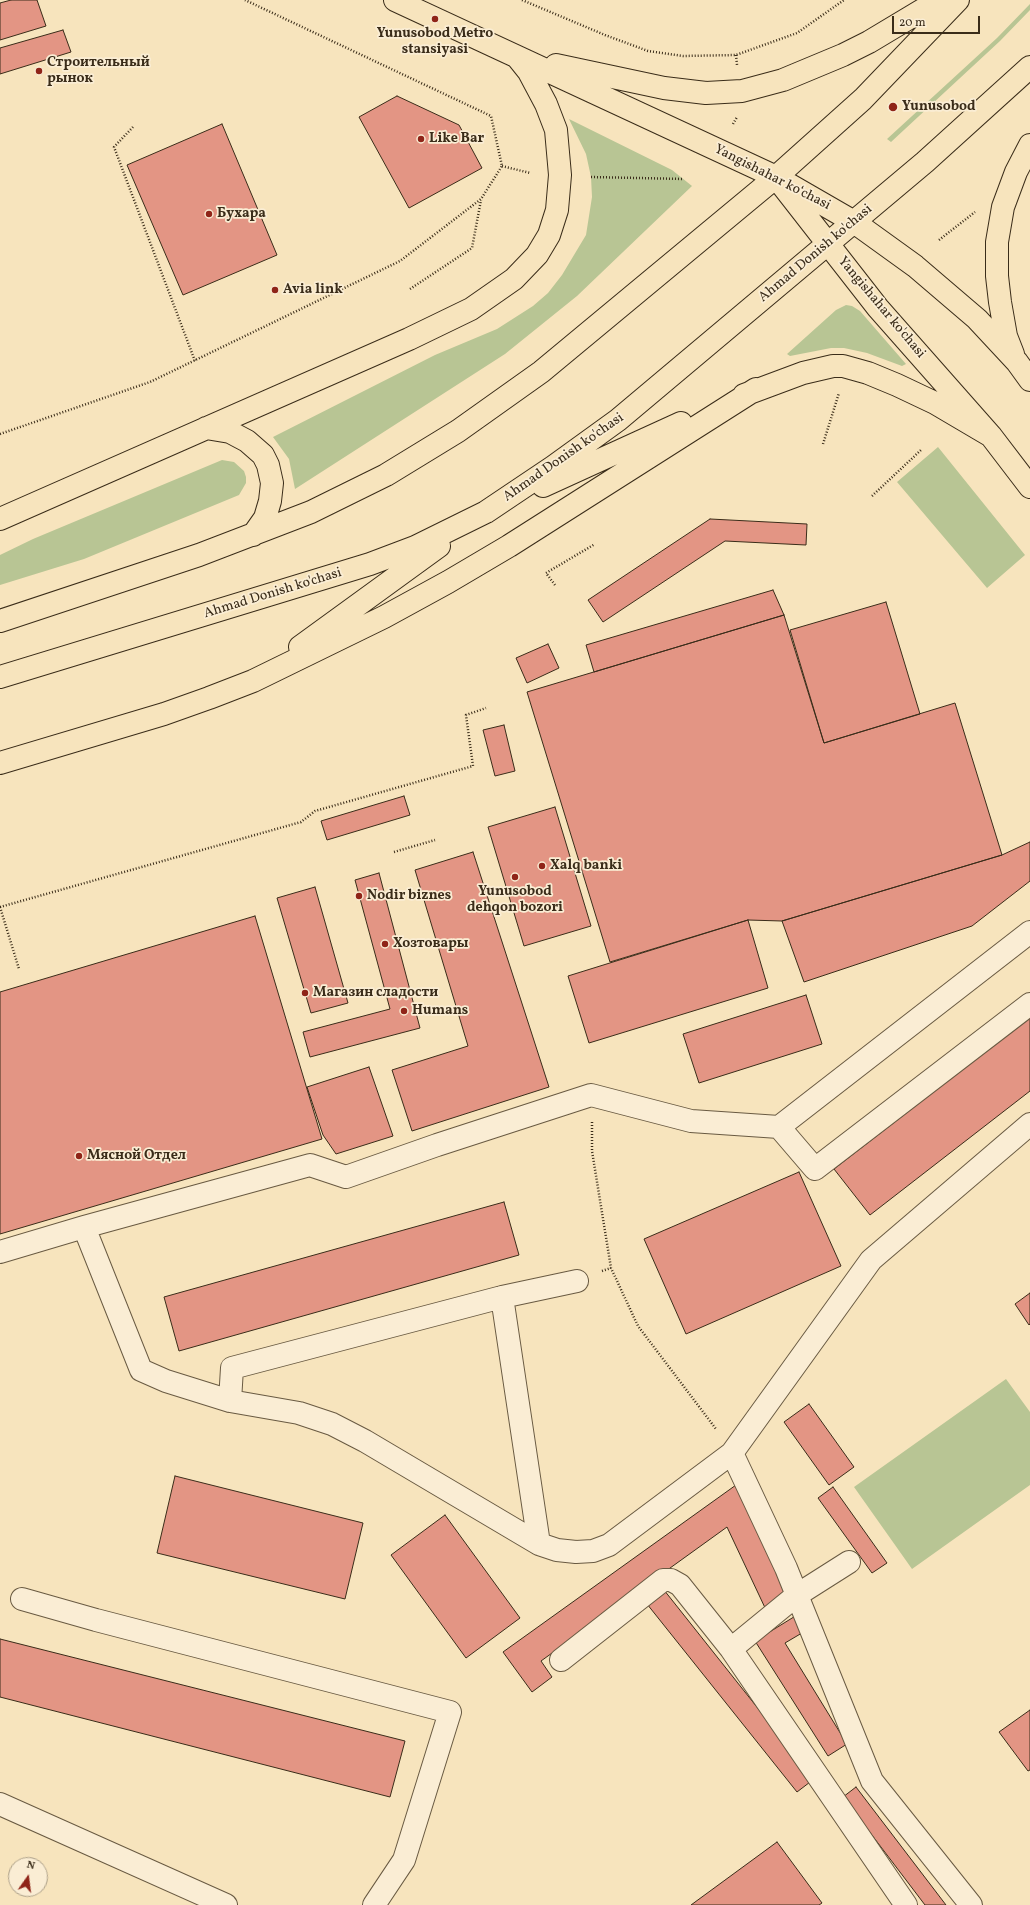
<!DOCTYPE html>
<meta charset="utf-8">
<style>
body{margin:0}
#map{position:relative;width:1030px;height:1905px;overflow:hidden;background:#f7e4bd;font-family:Vollkorn,serif}
canvas{display:block}
.north{position:absolute;left:8px;top:1857px;width:40px;height:40px;box-sizing:border-box;background:#faedd4;border:1px solid #ada089;border-radius:50%;rotate:14deg;font-size:11px;font-weight:700;line-height:16px;text-align:center;color:#3a2c19}
.north::after{content:'';display:block;margin:auto;width:14px;height:18px;background:#8f2418;clip-path:polygon(50% 0,100% 100%,50% 72%,0 100%)}
.scale{position:absolute;left:892px;top:16px;width:88px;height:18px;box-sizing:border-box;border:2px solid #3a2c19;border-top:0;padding-left:5px;font-size:12px;line-height:14px;white-space:nowrap;color:#3a2c19;-webkit-text-stroke:3px #faedd4;paint-order:stroke}
</style>
<div id="map">
<canvas width="1030" height="1905"></canvas>
<div class="north">N</div>
<div class="scale">20 m</div>
</div>
<script>
const context = document.querySelector('canvas').getContext('2d');
context.lineJoin = 'round';
function paint(path, color) { context.fillStyle = color; context.fill(path, 'evenodd'); }
const poly = rows => new Path2D(rows.map(r => 'M' + r).join(''));
function trace(path, color, width, dash) { context.strokeStyle = color; context.lineWidth = width; context.lineCap = dash ? 'butt' : 'round'; context.setLineDash(dash || []); context.stroke(path); }
function drawText(font, color, halo, rows, align = 'center') {
  context.font = font + ' Vollkorn,serif'; context.lineWidth = 3.5; context.setLineDash([]); context.textBaseline = 'middle'; context.strokeStyle = halo; context.fillStyle = color; for (const [text, x, y, turn = 0] of rows) {
    context.save(); context.translate(x, y); context.rotate((+turn || 0) * Math.PI / 180); context.textAlign = isNaN(turn) ? turn : align; if (halo) context.strokeText(text, 0, 0); context.fillText(text, 0, 0); context.restore();
  }
}
paint(poly([
 [1030,4,1030,10,1000,41,891,142,887,139,997,38],
 [569,119,672,170,692,186,577,296,505,354,295,489,289,459,273,437,435,355,497,329,533,306,548,293,562,275,586,235,592,197,591,177,586,154],
 [846,305,852,306,860,311,906,364,902,366,867,353,844,348,831,348,790,356,787,354,836,310],
 [938,447,1025,555,987,588,897,482],
 [222,460,234,462,244,471,246,477,246,483,239,495,84,559,0,585,0,555,33,539],
 [1006,1379,1030,1412,1030,1485,912,1569,854,1487]
]), '#b8c594');
const building = poly([
 [11,0,37,0,46,26,0,40,0,3,11,0],
 [63,30,71,52,0,74,0,48,63,30],
 [397,96,459,125,482,168,409,208,359,117,397,96],
 [222,124,277,255,183,295,127,165,222,124],
 [710,519,807,524,806,545,725,541,603,622,588,600,710,519],
 [773,590,784,615,594,672,586,645,773,590],
 [886,602,920,714,824,743,790,630,886,602],
 [784,615,824,743,955,703,1002,855,782,921,748,920,610,962,527,692,784,615],
 [548,644,559,668,527,683,516,658,548,644],
 [504,725,515,771,495,776,483,730,504,725],
 [404,796,410,815,327,840,321,821,404,796],
 [555,807,591,926,524,946,488,827,555,807],
 [1030,842,1030,881,972,926,804,982,782,921,1002,855,1030,842],
 [473,852,549,1087,412,1131,392,1070,468,1046,415,870,473,852],
 [379,873,420,1028,310,1057,303,1032,390,1009,355,880,379,873],
 [315,887,348,1003,311,1013,277,898,315,887],
 [255,916,322,1139,0,1234,0,992,255,916],
 [748,920,768,988,589,1043,568,976,748,920],
 [806,995,822,1044,699,1083,683,1034,806,995],
 [1030,1017,1030,1091,870,1215,834,1169,1030,1017],
 [369,1067,393,1136,336,1154,323,1135,307,1087,369,1067],
 [799,1172,841,1266,686,1334,644,1239,799,1172],
 [504,1202,519,1255,179,1351,164,1297,504,1202],
 [1030,1293,1030,1324,1029,1325,1015,1304,1030,1293],
 [809,1404,854,1467,829,1485,784,1422,809,1404],
 [175,1476,363,1523,345,1599,157,1553,175,1476],
 [736,1485,790,1597,767,1612,727,1527,541,1661,552,1677,532,1692,503,1652,736,1485],
 [833,1487,887,1563,872,1573,818,1498,833,1487],
 [445,1515,520,1618,466,1658,391,1555,445,1515],
 [664,1590,814,1779,797,1792,647,1604,664,1590],
 [797,1615,807,1630,785,1643,847,1744,828,1756,755,1641,797,1615],
 [0,1639,405,1741,390,1797,0,1697,0,1639],
 [1030,1710,1030,1770,1028,1771,999,1732,1030,1710],
 [856,1787,946,1905,925,1905,843,1797,856,1787],
 [777,1842,822,1903,819,1905,691,1905,777,1842]
]);
paint(building, '#e39584');
trace(building, '#3a2c19', 1);
const minor = poly([
 [779,1127,815,1169,1030,1004],
 [84,1227,141,1370,166,1381,230,1401,299,1413,332,1424,365,1441,539,1544,557,1550,576,1552,593,1551,609,1545,732,1453,871,1260,1030,1124],
 [0,1252,84,1227,310,1165,346,1177,437,1145,591,1095,691,1121,779,1127,1030,932],
 [502,1297,539,1544],
 [230,1401,232,1368,502,1297,577,1281],
 [732,1453,786,1568,872,1781,971,1905],
 [22,1599,96,1620,450,1712,404,1860,374,1905],
 [731,1649,906,1905],
 [561,1660,663,1580,671,1580,680,1585,731,1649,797,1595,849,1562],
 [0,1804,226,1905]
]);
const major = poly([
 [395,0,776,177,854,222,915,266,977,319,1017,362,1030,380],
 [556,65,664,88,706,93,742,91,783,80,843,55,869,42,939,0],
 [782,185,878,308,991,436,1030,487],
 [1013,354,1006,336,1000,302,997,276,997,242,1003,207,1016,172,1030,145],
 [744,395,803,373,833,366,843,366,868,373,897,385,935,403,991,436],
 [206,428,230,432,247,441,263,455,268,465,272,483,270,501,265,518,253,535],
 [543,486,681,423],
 [0,519,409,339,471,309,514,279,537,255,549,235,557,210,560,175,556,130,546,104,529,72,517,57],
 [0,621,199,555,311,512,386,475,458,431,541,372,776,177,863,99,958,0],
 [300,647,439,546],
 [0,677,370,564,415,547,486,512,553,467,618,420,925,162,1030,67],
 [0,763,164,714,209,698,253,681,384,617,448,582,509,546,756,389]
]);
trace(minor, '#695a42', 24);
trace(major, '#3a2c19', 24);
trace(poly([
 [522,0,605,35,648,51,683,56,736,55,797,33,844,0],
 [736,55,737,65],
 [733,124,737,117],
 [133,127,114,147,195,361],
 [502,166,530,173],
 [591,177,684,179],
 [939,240,975,212],
 [410,289,472,248,481,200],
 [0,434,150,382,400,261,481,199,502,166,491,116,245,0],
 [823,444,839,393],
 [872,496,921,450],
 [555,585,546,573,595,544],
 [394,852,435,840],
 [0,907,301,822,315,811,473,766,466,715,486,708],
 [0,907,19,969],
 [592,1122,592,1151,611,1268,638,1326,716,1429],
 [602,1271,611,1268]
]), '#3a2c19', 2.5, [1, 2]);
trace(minor, '#faedd4', 22);
trace(major, '#f7e4bd', 22);
for (const [x, y, r, color] of [
 [435,19,4,"#8f2418"],
 [39,71,4,"#8f2418"],
 [893,107,5,"#8f2418"],
 [421,139,4,"#8f2418"],
 [209,214,4,"#8f2418"],
 [275,290,4,"#8f2418"],
 [542,866,4,"#8f2418"],
 [515,877,4,"#8f2418"],
 [359,896,4,"#8f2418"],
 [385,944,4,"#8f2418"],
 [305,993,4,"#8f2418"],
 [404,1011,4,"#8f2418"],
 [79,1156,4,"#8f2418"]
]) { const dot = new Path2D(); dot.arc(x, y, r, 0, 2 * Math.PI); context.fillStyle = color; context.fill(dot); trace(dot, '#faedd4', 1.5); }
drawText('bold 14px', '#3a2c19', '#faedd4', [
 ["Yunusobod Metro",435,34,"center"],
 ["stansiyasi",435,50,"center"],
 ["Строительный",47,63],
 ["рынок",47,79],
 ["Yunusobod",902,107],
 ["Like Bar",429,139],
 ["Бухара",217,214],
 ["Avia link",283,290],
 ["Xalq banki",550,866],
 ["Yunusobod",515,892,"center"],
 ["dehqon bozori",515,908,"center"],
 ["Nodir biznes",367,896],
 ["Хозтовары",393,944],
 ["Магазин сладости",313,993],
 ["Humans",412,1011],
 ["Мясной Отдел",87,1156]
], 'left');
drawText('14px', '#3a2c19', '#faedd4', [
 ["Yangishahar ko‘chasi",772,178,27],
 ["Ahmad Donish ko'chasi",816,254,-40],
 ["Yangishahar ko'chasi",881,308,50],
 ["Ahmad Donish ko'chasi",564,458,-35],
 ["Ahmad Donish ko'chasi",273,594,-17]
]);
</script>
